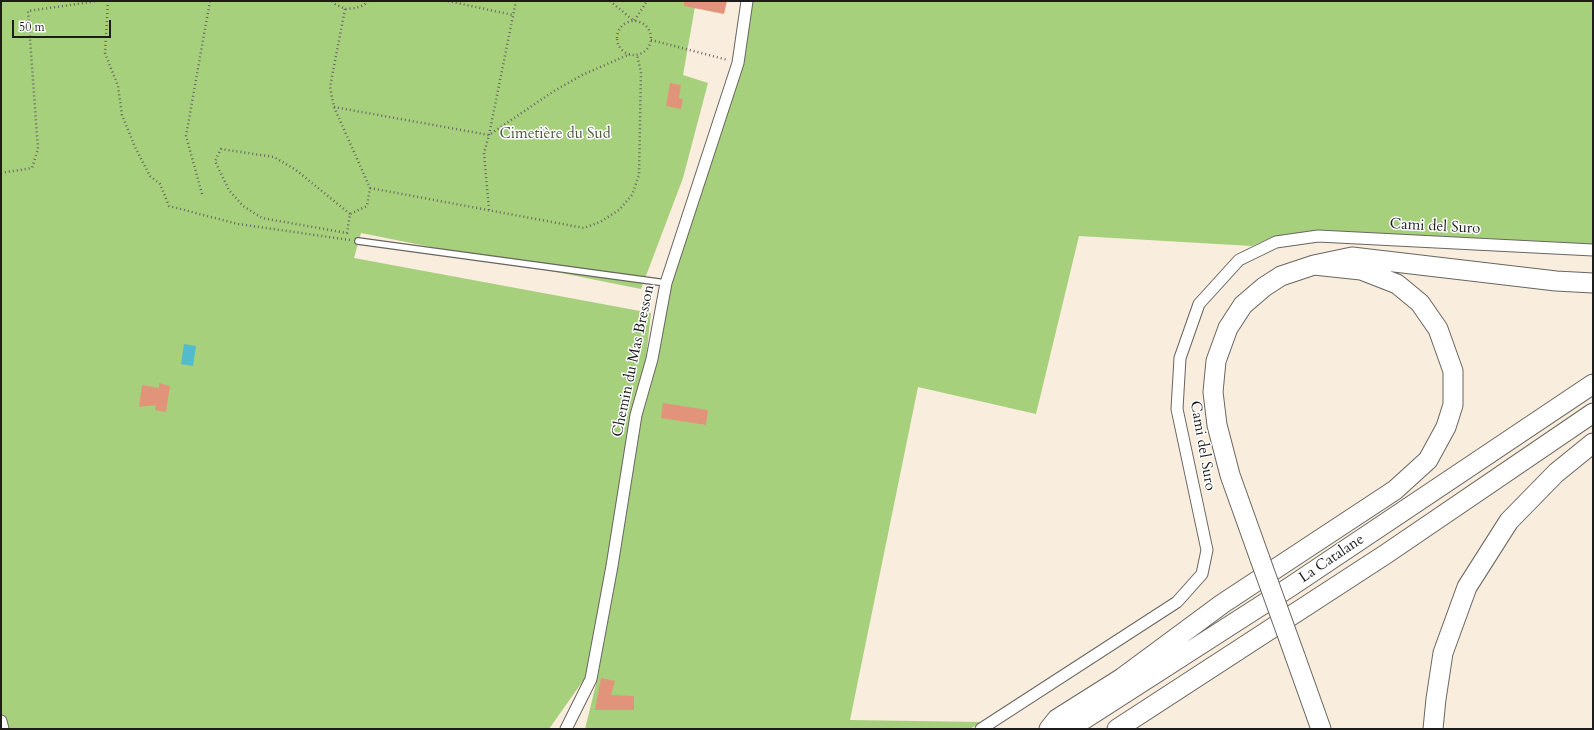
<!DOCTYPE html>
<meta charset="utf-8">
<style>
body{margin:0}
#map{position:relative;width:1594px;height:730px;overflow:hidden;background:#f9eddd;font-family:Cardo,serif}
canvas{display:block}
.frame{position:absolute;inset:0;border:2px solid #1c1c1c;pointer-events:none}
.scale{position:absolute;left:12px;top:20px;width:99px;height:18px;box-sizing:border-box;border:2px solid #1c1c1c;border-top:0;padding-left:5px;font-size:12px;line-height:14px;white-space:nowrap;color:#1c1c1c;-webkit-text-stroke:3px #fff;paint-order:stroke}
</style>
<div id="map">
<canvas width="1594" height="730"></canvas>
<div class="frame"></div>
<div class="scale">50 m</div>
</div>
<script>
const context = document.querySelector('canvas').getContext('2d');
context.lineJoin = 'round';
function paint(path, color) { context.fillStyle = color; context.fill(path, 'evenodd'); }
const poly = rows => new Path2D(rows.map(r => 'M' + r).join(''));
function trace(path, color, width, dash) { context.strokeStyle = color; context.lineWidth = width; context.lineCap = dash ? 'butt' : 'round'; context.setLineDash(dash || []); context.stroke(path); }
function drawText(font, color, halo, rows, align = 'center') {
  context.font = font + ' Cardo,serif'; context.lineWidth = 3; context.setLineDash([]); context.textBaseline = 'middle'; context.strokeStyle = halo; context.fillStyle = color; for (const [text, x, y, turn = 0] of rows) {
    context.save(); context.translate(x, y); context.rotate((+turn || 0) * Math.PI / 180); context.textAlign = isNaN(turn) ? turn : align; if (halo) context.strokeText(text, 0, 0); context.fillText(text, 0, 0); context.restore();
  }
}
paint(poly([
 [1,1,696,1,683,75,708,83,683,178,641,289,361,233,354,258,651,313,646,358,631,414,607,565,585,678,549,729,1,729],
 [753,1,1593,1,1593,244,1318,230,1275,236,1252,246,1079,236,1036,414,918,387,850,720,981,722,970,729,585,729,597,680,618,567,642,416,658,360,671,284,744,64]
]), '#a6d07c');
paint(poly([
 [184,344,196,346,193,366,181,364]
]), '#52bccd');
paint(poly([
 [684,1,727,1,724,14,684,6],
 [670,83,681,85,679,98,683,99,681,109,666,106],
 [159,383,170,386,166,412,155,410,156,405,139,407,142,385,159,388],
 [663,403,708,410,706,425,661,418],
 [601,678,615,681,611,695,634,696,634,710,595,710]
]), '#e2947b');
const service = poly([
 [358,241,666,283]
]);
const minor = poly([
 [1,721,3,729],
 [566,729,591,679,612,566,636,415,652,359,666,283,738,63,747,1],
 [981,729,1177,602,1202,574,1207,550,1177,409,1180,358,1199,304,1239,260,1276,242,1318,236,1593,250]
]);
const motorway = poly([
 [1260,559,1230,475,1217,425,1213,392,1216,361,1228,328,1243,305,1264,287,1281,276,1314,265,1352,257,1556,281,1593,283],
 [1295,656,1321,729],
 [1049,729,1057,719,1122,678,1222,604,1395,490,1428,460,1446,427,1453,405,1453,371,1438,329,1420,303,1397,284,1361,270,1314,265],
 [1069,729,1290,587,1593,384],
 [1117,729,1386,554,1593,413],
 [1433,729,1436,699,1443,653,1467,587,1509,521,1556,473,1593,443]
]);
trace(service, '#696560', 8);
trace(minor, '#696560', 13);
trace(motorway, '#696560', 21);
trace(poly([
 [108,1,105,53,118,86,122,115,135,147,150,176,160,184,169,206,238,224,350,240],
 [332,1,335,4,345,9,356,8,364,5,368,1],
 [448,1,513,15],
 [610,1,634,21,647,1],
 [345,9,330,87,334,107,370,188,367,206,350,214,347,233,262,218,243,206,229,190,215,161,221,149,274,157,296,170,350,214],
 '617 38a17 17 0 1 1 34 0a17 17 0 1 1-34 0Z',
 [651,40,728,60],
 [334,107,489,135,554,91,582,75,630,54],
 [1,173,32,168,38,149,28,11,98,1],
 [370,188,584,228,600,222,619,210,632,195,639,175,641,72,637,55],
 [202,194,186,136,210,1],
 [489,210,484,153,489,135,516,1]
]), '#696560', 2.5, [1, 3]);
trace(service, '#fff', 5.5);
trace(minor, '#fff', 11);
trace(motorway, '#fff', 19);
const motorwayBridge = poly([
 [1260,559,1295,656]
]);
trace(motorwayBridge, '#696560', 21, []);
trace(motorwayBridge, '#fff', 19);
drawText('15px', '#4c5b3e', '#fff', [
 ["Cimetière du Sud",555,135]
]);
drawText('15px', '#1c1c1c', '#fff', [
 ["Cami del Suro",1435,227,3],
 ["Chemin du Mas Bresson",634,361,-78],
 ["Cami del Suro",1202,446,80],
 ["La Catalane",1332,559,-34]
]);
</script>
